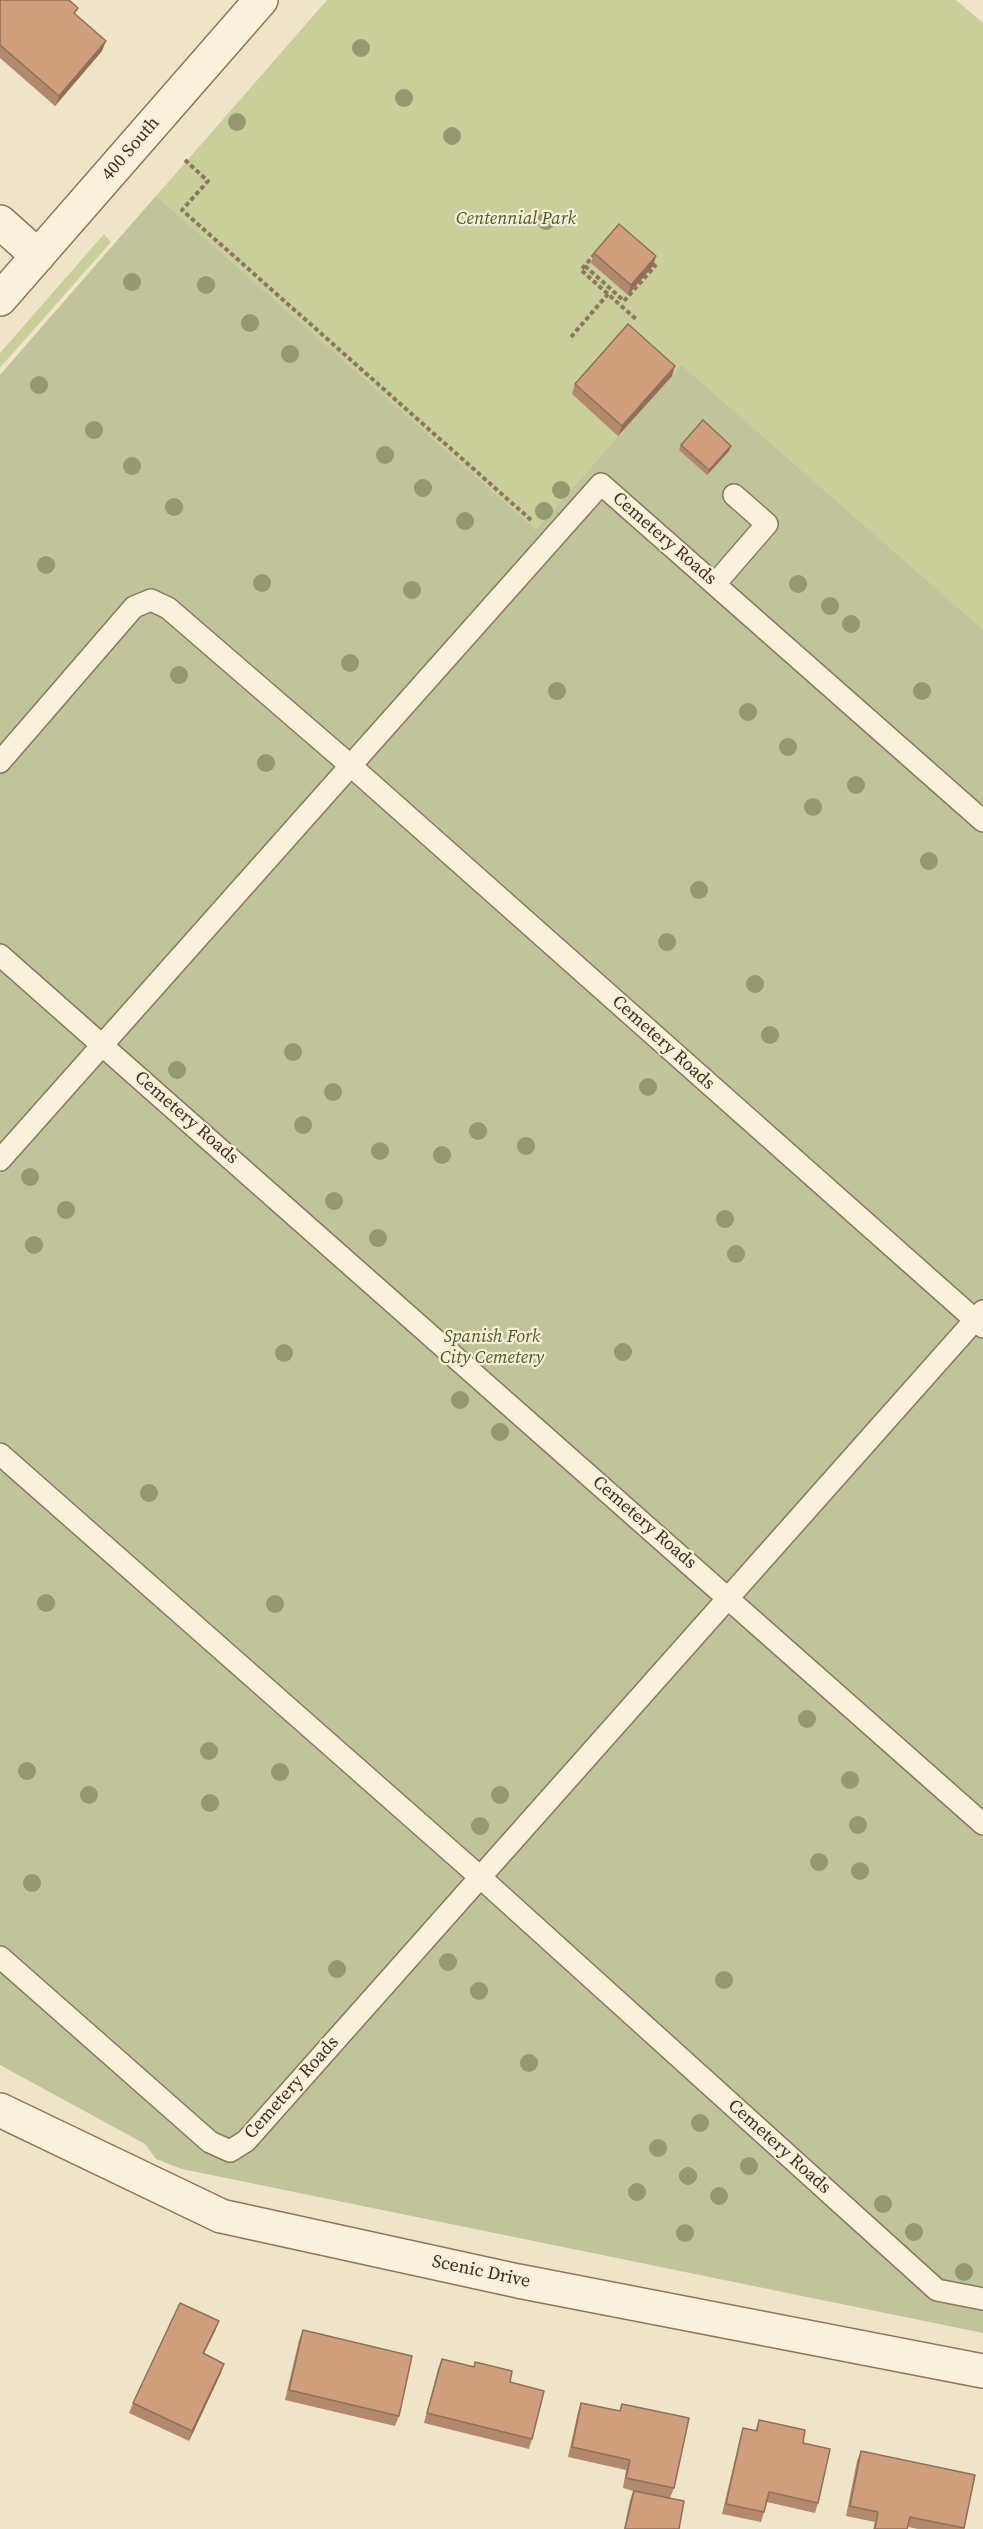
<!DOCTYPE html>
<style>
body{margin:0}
canvas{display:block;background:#f0e4c8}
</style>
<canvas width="983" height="2529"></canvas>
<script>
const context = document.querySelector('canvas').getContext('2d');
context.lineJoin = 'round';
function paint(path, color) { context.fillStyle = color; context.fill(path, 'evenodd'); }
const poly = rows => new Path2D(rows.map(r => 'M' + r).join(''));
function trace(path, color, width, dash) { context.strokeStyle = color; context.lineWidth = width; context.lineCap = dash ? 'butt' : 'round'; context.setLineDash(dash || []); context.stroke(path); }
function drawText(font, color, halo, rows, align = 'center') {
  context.font = font + ' "Source Serif 4",serif'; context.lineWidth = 4.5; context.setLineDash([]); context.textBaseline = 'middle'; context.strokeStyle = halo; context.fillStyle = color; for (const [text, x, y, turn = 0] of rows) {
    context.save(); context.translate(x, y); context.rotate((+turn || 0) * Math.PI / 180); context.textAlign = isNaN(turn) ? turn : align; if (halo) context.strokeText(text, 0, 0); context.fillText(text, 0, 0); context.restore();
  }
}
paint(poly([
 [327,0,956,0,983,23,983,796,681,365,537,530,0,375],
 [104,234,111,242,0,368,0,353]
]), '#c9cf9b');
paint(poly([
 [156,196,536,530,681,365,983,630,983,2333,182,2169,156,2159,145,2144,0,2065,0,375]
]), '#bfc49a');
const service = poly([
 [715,584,767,524,734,495],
 [0,762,134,607,151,600,168,608,351,766,983,1327],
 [0,955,983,1824],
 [0,1160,601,484,983,821],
 [0,1454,480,1877,937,2290,983,2299],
 [0,1957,210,2142,230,2151,246,2141,983,1311]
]);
const minor = poly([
 [0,222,38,256],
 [0,299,261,0]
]);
const tertiary = poly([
 [0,2110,221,2216,518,2281,983,2371]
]);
trace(service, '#8d765c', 24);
trace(minor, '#8d765c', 36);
trace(tertiary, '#8d765c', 36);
trace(poly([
 [185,160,208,181,182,210,531,520],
 [595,254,581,270,637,320],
 [585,266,624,301,655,266,651,262],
 [571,337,608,294]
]), '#8d765c', 4, [4.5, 3]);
trace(service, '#faf1dc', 21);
trace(minor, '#faf1dc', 33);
trace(tertiary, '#faf1dc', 33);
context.fillStyle = '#96986f';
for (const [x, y] of [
 [361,48],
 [404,98],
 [237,122],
 [452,136],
 [546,221],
 [132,282],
 [206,285],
 [250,323],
 [290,354],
 [39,385],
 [94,430],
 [385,455],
 [132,466],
 [423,488],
 [561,490],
 [174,507],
 [544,511],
 [465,521],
 [46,565],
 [262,583],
 [798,584],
 [412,590],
 [830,606],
 [851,624],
 [350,663],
 [179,675],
 [557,691],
 [922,691],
 [748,712],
 [788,747],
 [266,763],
 [856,785],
 [813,807],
 [929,861],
 [699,890],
 [667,942],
 [755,984],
 [770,1035],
 [293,1052],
 [177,1070],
 [648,1087],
 [333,1092],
 [303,1125],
 [478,1131],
 [526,1146],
 [380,1151],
 [442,1155],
 [30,1177],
 [334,1201],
 [66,1210],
 [725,1219],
 [378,1238],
 [34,1245],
 [736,1254],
 [623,1352],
 [284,1353],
 [460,1400],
 [500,1432],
 [149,1493],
 [46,1603],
 [275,1604],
 [807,1719],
 [209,1751],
 [27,1771],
 [280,1772],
 [850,1780],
 [89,1795],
 [500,1795],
 [210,1803],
 [858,1825],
 [480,1826],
 [819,1862],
 [860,1871],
 [32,1883],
 [448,1962],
 [337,1969],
 [724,1980],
 [479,1991],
 [529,2063],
 [700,2123],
 [658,2148],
 [749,2166],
 [688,2176],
 [637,2192],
 [719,2196],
 [883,2204],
 [914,2232],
 [685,2233],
 [964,2272]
]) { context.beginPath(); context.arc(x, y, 9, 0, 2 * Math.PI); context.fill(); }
paint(poly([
 [0,0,76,15,102,51,55,106,0,58],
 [594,253,653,266,628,295,591,263],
 [672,376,618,436,572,394,575,384],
 [681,445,731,446,729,451,707,475,679,450],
 [219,2321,215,2331,204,2354,221,2373,189,2441,129,2413,133,2403],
 [303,2330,399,2416,395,2426,285,2400,299,2340],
 [442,2359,510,2382,532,2439,529,2449,424,2423,438,2369],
 [581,2403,620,2411,622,2404,674,2488,670,2498,679,2529,624,2529,630,2500,633,2491,623,2488,626,2470,568,2457,578,2412],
 [759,2420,803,2443,818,2503,815,2513,767,2502,761,2522,722,2514,740,2438,743,2428,755,2431],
 [861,2451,975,2475,964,2529,918,2529,908,2527,907,2529,873,2529,875,2522,846,2516,857,2461]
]), '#b2896c');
paint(poly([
 [106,41,102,51,55,106,59,96],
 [656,256,653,266,628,295,631,285],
 [675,366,672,376,618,436,622,426],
 [731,446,729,451,707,475,709,470],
 [219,2321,215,2331,199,2363,203,2353],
 [224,2364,221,2373,189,2441,192,2431]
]), '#916f58');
const building = poly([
 [0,0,69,0,78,8,74,13,106,41,59,96,0,45,0,0],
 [619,224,656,256,631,285,594,253,619,224],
 [628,324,675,366,622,426,575,384,628,324],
 [703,420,731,446,709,470,681,445,703,420],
 [180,2303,219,2321,203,2353,224,2364,192,2431,133,2403,180,2303],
 [303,2330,412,2356,399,2416,289,2390,303,2330],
 [442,2359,474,2367,475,2362,512,2371,510,2382,544,2391,532,2439,427,2413,442,2359],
 [581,2403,620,2411,622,2404,689,2418,674,2488,626,2478,630,2460,572,2447,581,2403],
 [759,2420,805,2430,803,2443,830,2449,818,2503,769,2492,764,2512,726,2504,743,2428,757,2431,759,2420],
 [861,2451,975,2475,964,2528,910,2517,907,2529,875,2529,878,2512,850,2506,861,2451],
 [634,2491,684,2501,679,2529,625,2529,634,2491]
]);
paint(building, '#cf9f7d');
trace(building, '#916f58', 1.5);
drawText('18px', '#3d2e20', '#f7eed8', [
 ["400 South",131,149,-49],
 ["Cemetery Roads",664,539,41],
 ["Cemetery Roads",663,1043,42],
 ["Cemetery Roads",186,1118,41],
 ["Cemetery Roads",644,1523,41],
 ["Cemetery Roads",292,2088,-48],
 ["Cemetery Roads",779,2147,42],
 ["Scenic Drive",481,2272,12]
]);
drawText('italic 18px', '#4d5a26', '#f7eed8', [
 ["Centennial Park",516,219],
 ["Spanish Fork",492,1337],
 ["City Cemetery",492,1358]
]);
</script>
